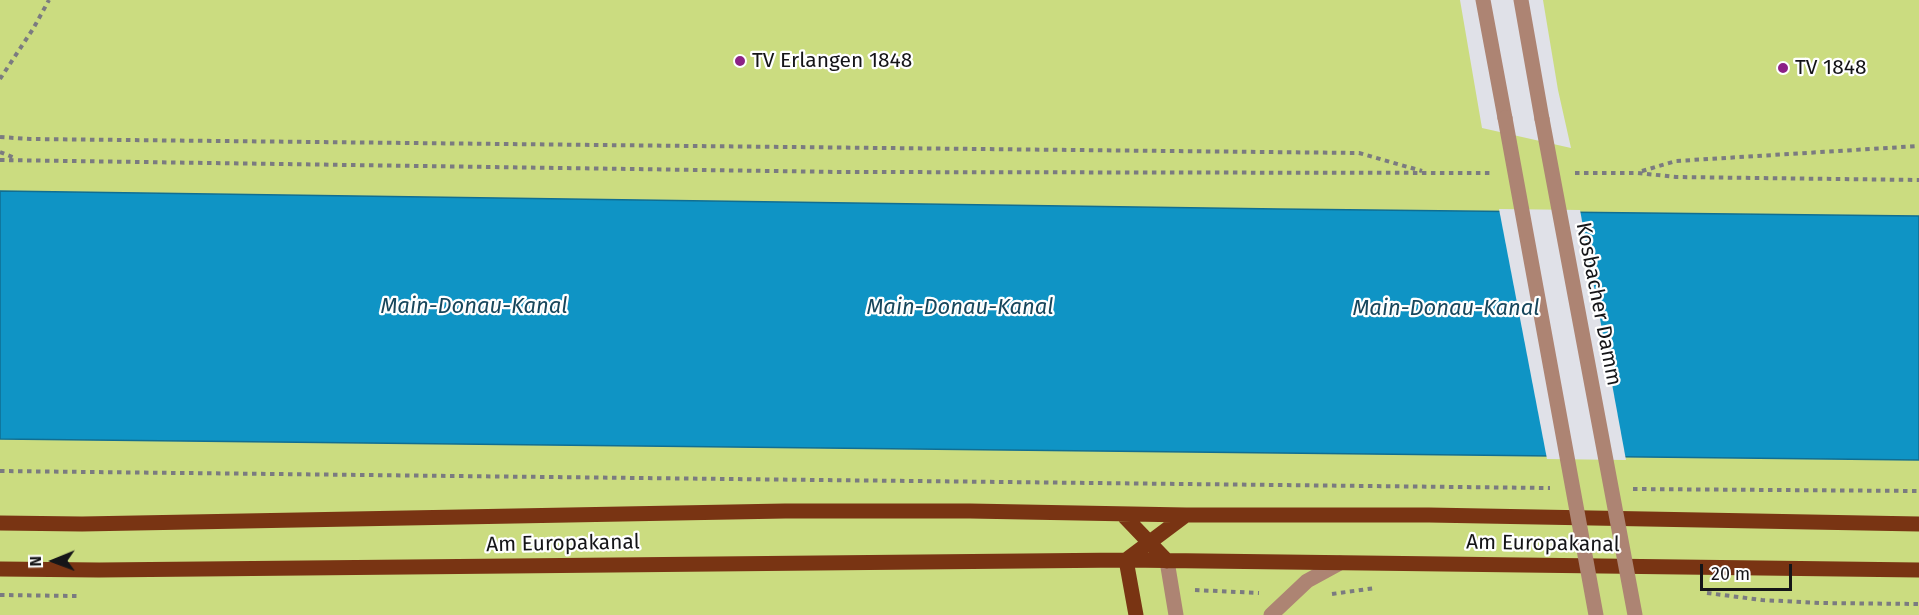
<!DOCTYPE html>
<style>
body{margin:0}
#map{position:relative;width:1919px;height:615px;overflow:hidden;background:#e0e1e8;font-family:"Fira Sans",sans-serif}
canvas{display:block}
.north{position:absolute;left:24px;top:531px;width:60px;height:60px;-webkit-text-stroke:4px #fff;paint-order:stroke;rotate:269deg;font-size:16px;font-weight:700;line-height:24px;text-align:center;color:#151518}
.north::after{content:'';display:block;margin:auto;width:21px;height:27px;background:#151518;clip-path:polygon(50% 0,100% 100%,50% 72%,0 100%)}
.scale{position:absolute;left:1700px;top:564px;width:92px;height:27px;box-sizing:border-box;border:3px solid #151518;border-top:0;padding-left:8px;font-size:18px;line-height:21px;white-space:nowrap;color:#151518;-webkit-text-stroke:4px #fff;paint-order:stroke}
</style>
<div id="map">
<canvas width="1919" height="615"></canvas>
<div class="north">N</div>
<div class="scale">20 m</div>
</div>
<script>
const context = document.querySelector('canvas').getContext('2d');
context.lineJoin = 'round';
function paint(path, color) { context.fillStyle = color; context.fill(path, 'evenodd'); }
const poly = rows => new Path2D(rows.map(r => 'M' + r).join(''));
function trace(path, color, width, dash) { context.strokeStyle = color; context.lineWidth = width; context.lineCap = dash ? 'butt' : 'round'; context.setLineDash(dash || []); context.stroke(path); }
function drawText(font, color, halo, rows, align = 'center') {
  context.font = font + ' "Fira Sans",sans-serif'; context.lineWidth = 4.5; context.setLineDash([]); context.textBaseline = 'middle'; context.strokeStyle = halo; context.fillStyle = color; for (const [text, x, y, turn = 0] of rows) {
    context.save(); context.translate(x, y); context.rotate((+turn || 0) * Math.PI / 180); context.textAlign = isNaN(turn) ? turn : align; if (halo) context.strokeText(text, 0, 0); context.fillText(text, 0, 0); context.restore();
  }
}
paint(poly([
 [0,0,1460,0,1482,128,1571,148,1558,90,1543,0,1919,0,1919,216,1279,209,0,191],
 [0,439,1919,460,1919,615,0,615]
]), '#cbdc80');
const water = poly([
 [0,191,1279,209,1919,216,1919,460,0,439,0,191]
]);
paint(water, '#0f94c5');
trace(water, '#116e91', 1.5);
paint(poly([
 [1499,209,1580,210,1626,460,1547,459]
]), '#e0e1e8');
trace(poly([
 [0,79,33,29,49,0],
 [0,137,30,139,1359,153,1422,171],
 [0,152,15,158],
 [0,160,841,172,1493,173],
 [1642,171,1676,161,1919,146],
 [1575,173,1638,173,1676,177,1919,180],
 [0,471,1550,488],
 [1633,489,1919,491],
 [1195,590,1259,593],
 [1707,593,1762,600,1819,603,1919,604],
 [1332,594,1375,588],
 [0,595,77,596]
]), '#7b7b80', 4, [4.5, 4.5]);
trace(poly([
 [1483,0,1505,118],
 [1521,0,1542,119],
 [1167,561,1176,615],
 [1271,615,1307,581,1340,563]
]), '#ad8473', 15);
trace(poly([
 [1122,514,1167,561],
 [0,523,82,524,785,511,970,511,1186,515,1429,515,1919,524],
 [1126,560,1186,515],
 [1126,560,1136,615],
 [0,569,99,570,1126,560,1919,570]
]), '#793413', 15);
trace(poly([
 [1505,118,1596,615],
 [1542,119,1635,615]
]), '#ad8473', 15);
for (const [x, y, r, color] of [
 [740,61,6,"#8c2186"],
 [1783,68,6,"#8c2186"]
]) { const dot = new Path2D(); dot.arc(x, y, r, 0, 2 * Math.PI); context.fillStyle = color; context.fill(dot); trace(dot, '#fff', 2); }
drawText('21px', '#151518', '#fff', [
 ["TV Erlangen 1848",752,61],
 ["TV 1848",1795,68]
], 'left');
drawText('21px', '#151518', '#fff', [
 ["Kosbacher Damm",1598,304,79],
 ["Am Europakanal",563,544,-1],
 ["Am Europakanal",1543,544,1]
]);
drawText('italic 22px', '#17465c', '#fff', [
 ["Main-Donau-Kanal",474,307],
 ["Main-Donau-Kanal",960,308],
 ["Main-Donau-Kanal",1446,309]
]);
</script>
